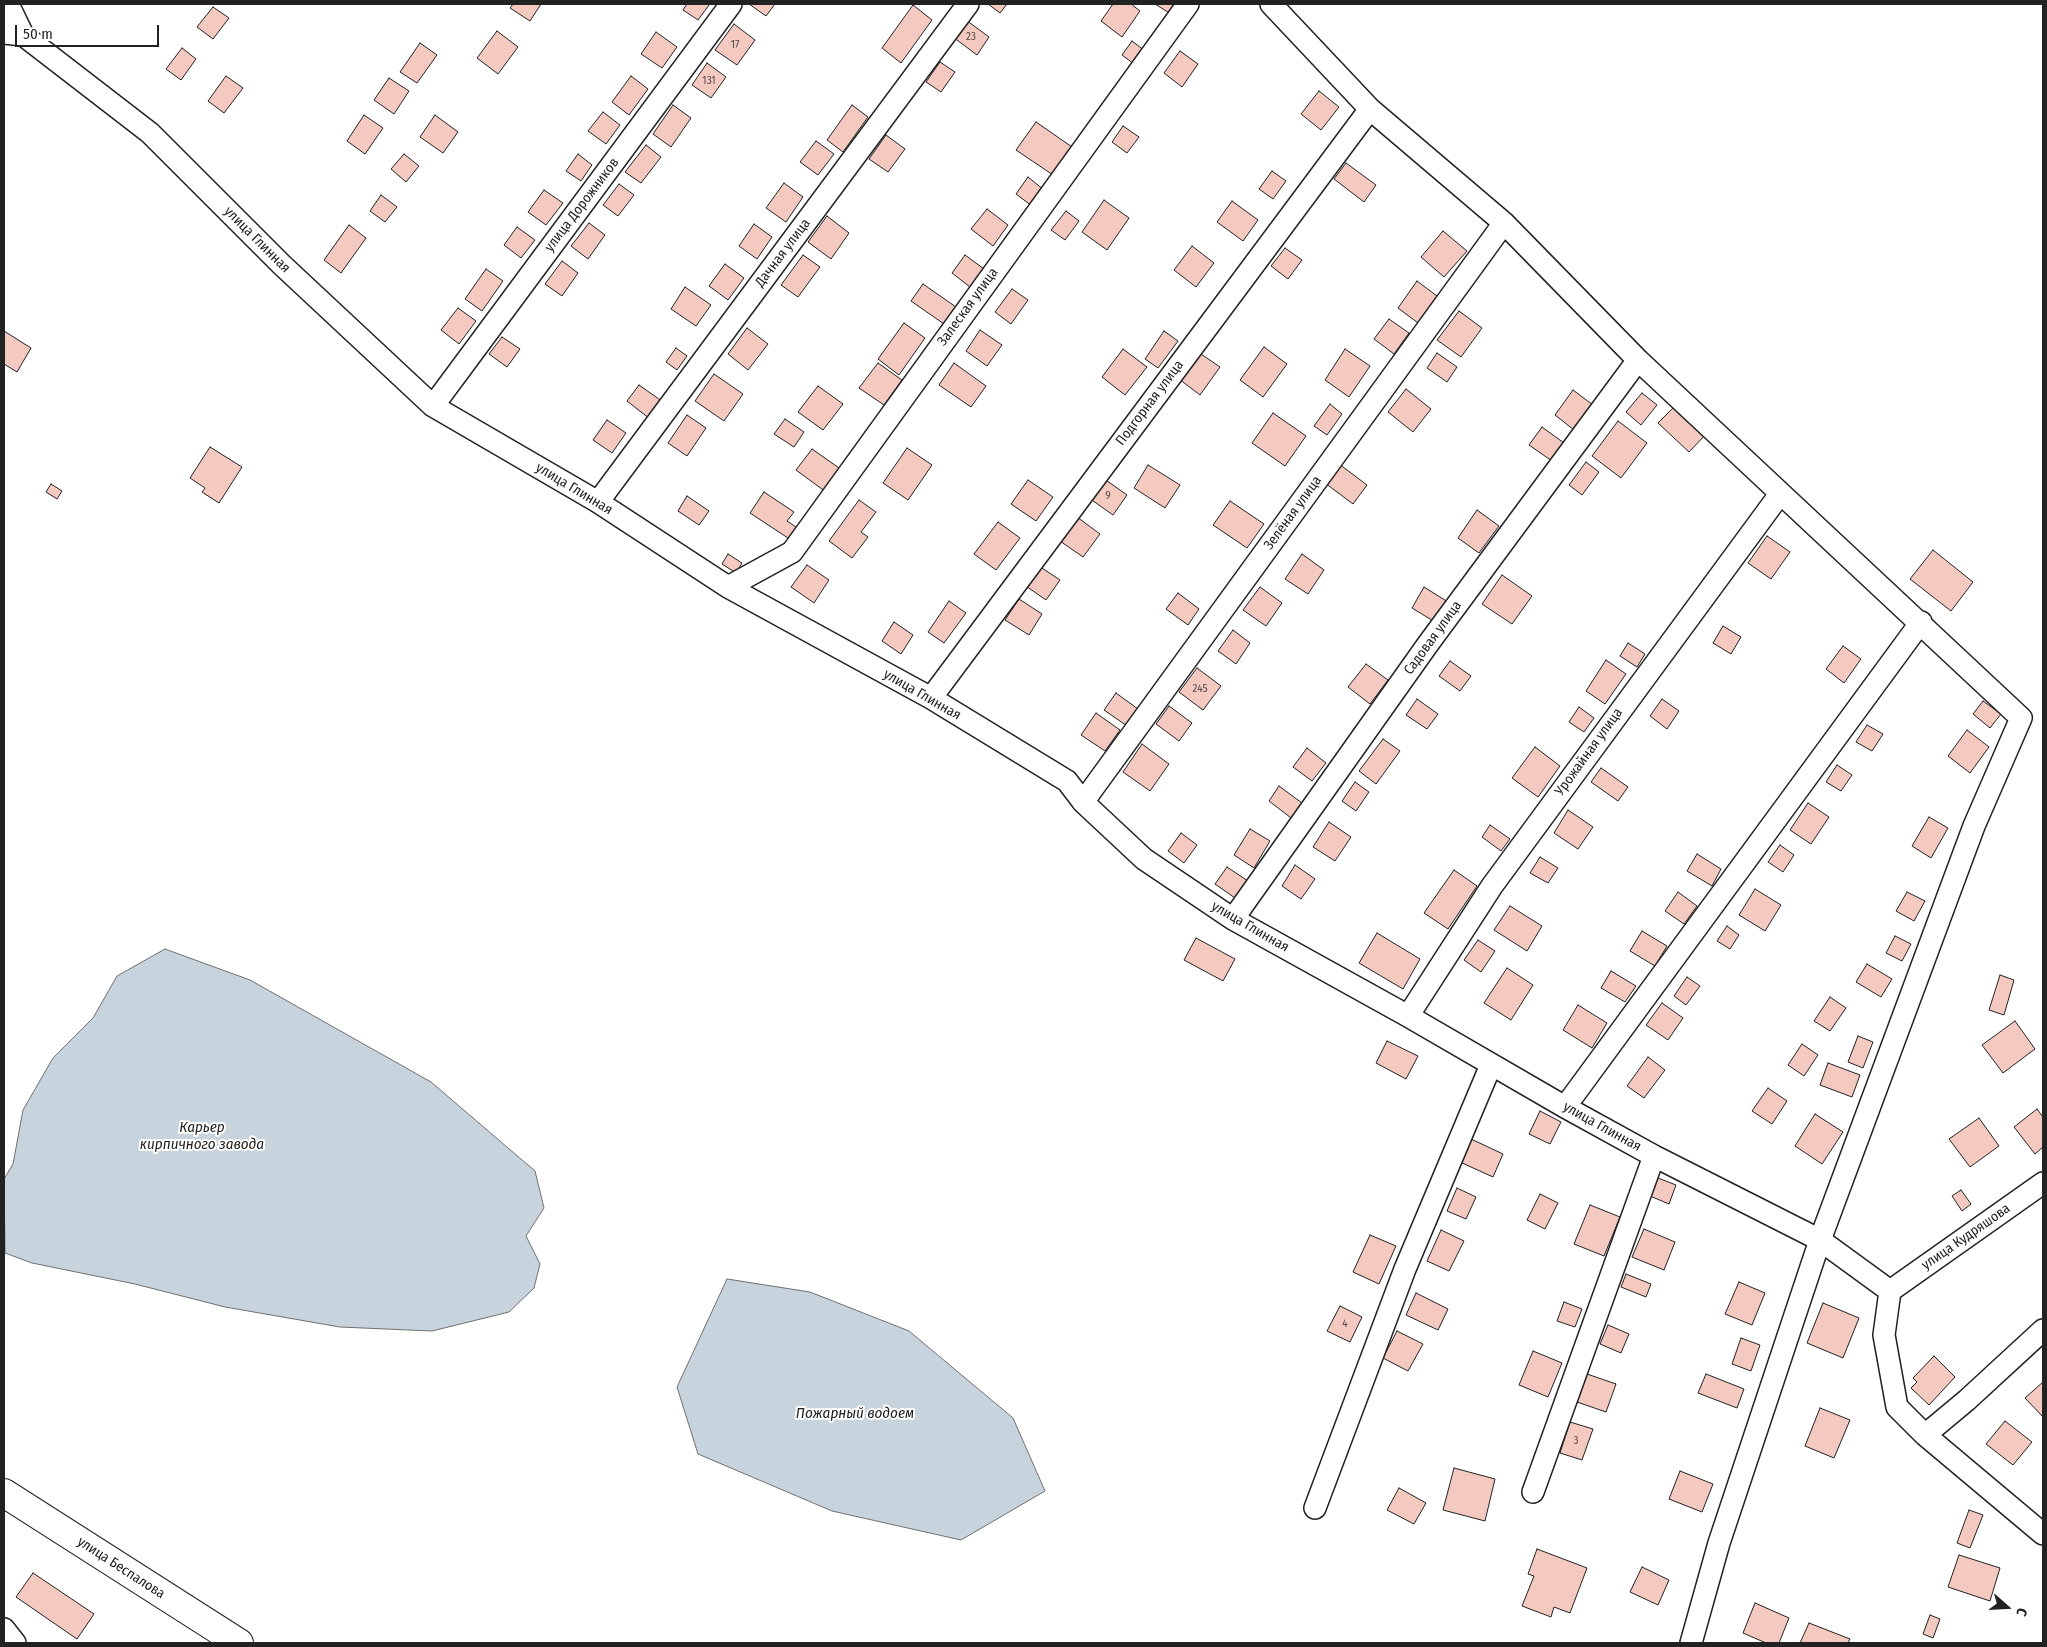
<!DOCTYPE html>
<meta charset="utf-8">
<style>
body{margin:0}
#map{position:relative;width:2047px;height:1647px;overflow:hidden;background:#fff;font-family:"Fira Sans Condensed",sans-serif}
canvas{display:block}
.frame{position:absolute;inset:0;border:5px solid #222;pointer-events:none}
.north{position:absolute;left:1982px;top:1582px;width:50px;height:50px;-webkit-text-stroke:4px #fff;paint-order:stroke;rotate:109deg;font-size:14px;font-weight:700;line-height:20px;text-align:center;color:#222}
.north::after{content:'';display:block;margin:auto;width:18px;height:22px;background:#222;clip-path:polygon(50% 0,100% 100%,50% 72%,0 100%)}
.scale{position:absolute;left:15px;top:25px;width:144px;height:22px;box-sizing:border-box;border:2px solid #222;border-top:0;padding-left:6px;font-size:15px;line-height:18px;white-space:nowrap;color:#222;-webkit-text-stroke:4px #fff;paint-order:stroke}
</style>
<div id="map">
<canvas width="2047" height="1647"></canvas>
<div class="frame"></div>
<div class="north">С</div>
<div class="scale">50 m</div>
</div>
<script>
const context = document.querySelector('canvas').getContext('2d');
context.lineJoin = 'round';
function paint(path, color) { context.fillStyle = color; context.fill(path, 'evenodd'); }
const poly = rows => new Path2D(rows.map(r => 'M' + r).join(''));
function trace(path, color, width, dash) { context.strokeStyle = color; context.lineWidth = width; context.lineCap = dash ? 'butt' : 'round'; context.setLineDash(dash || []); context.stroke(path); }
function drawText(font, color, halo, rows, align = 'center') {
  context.font = font + ' "Fira Sans Condensed",sans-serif'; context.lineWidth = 4; context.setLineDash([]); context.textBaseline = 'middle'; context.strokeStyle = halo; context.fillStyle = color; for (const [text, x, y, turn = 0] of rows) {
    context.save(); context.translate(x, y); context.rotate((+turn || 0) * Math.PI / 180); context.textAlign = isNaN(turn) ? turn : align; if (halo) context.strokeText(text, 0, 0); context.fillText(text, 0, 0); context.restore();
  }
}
const water = poly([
 [165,949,250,980,431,1082,535,1171,544,1208,526,1236,540,1264,534,1288,509,1312,432,1331,340,1327,225,1307,135,1284,32,1263,5,1253,4,1179,13,1164,23,1110,53,1058,93,1018,117,976,165,949],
 [727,1279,810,1292,909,1331,1013,1418,1045,1491,961,1540,832,1511,698,1454,677,1387,727,1279]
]);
paint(water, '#c7d3dd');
trace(water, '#6f6f6f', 1);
const building = poly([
 [513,4,541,4,530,21,510,8,513,4],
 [687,4,708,4,709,5,698,20,683,10,687,4],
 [749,4,775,4,766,16,749,4],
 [988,4,1007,4,1000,13,988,4],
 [1113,4,1131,4,1140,11,1122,37,1101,21,1113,4],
 [1155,4,1178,4,1171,14,1155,4],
 [913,5,932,20,901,63,882,48,913,5],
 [213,7,229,18,213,39,197,27,213,7],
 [966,20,989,37,977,55,953,37,966,20],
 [734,24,755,40,737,65,715,50,734,24],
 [497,31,518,47,498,74,477,58,497,31],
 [656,32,677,47,662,68,641,54,656,32],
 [1132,41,1149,54,1139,68,1122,55,1132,41],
 [420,43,437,55,417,83,400,72,420,43],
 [182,48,196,59,181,80,166,69,182,48],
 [1180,51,1198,64,1182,87,1164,73,1180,51],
 [940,62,955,72,941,92,926,82,940,62],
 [707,63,726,77,711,98,692,85,707,63],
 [226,76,243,88,224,113,208,101,226,76],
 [631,76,648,89,629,115,612,102,631,76],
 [389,78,409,91,394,114,374,100,389,78],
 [1319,91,1339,107,1321,130,1301,114,1319,91],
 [673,105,691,118,671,147,653,134,673,105],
 [852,105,868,117,843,152,827,140,852,105],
 [603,112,620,125,606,144,588,131,603,112],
 [364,115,383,128,365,154,347,141,364,115],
 [435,115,458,132,443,153,420,137,435,115],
 [1036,122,1075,149,1056,177,1016,150,1036,122],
 [1123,126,1139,137,1127,153,1112,142,1123,126],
 [886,135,905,149,888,172,869,159,886,135],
 [816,141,834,154,818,175,800,162,816,141],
 [646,145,661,157,641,183,625,172,646,145],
 [404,154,419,166,406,182,391,169,404,154],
 [578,154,592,165,581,181,566,171,578,154],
 [1346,163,1376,185,1364,202,1334,179,1346,163],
 [1272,171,1286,181,1273,199,1259,189,1272,171],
 [1028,177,1044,190,1032,206,1016,194,1028,177],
 [784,183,803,197,786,222,766,208,784,183],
 [619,184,634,195,618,216,603,205,619,184],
 [544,190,563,203,546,225,528,212,544,190],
 [381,195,397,207,385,222,370,211,381,195],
 [1104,200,1129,218,1107,250,1082,232,1104,200],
 [1232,201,1258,220,1243,241,1217,222,1232,201],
 [987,209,1008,225,993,246,971,229,987,209],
 [1066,211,1079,221,1065,240,1051,230,1066,211],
 [827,216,849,233,831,259,808,242,827,216],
 [589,223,605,235,588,259,571,246,589,223],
 [754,224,772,237,757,259,739,246,754,224],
 [349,225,366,238,341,273,324,260,349,225],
 [517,227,535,240,521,258,504,245,517,227],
 [1443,231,1467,251,1444,277,1421,257,1443,231],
 [1192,246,1214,263,1196,287,1174,270,1192,246],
 [1285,248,1302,260,1288,279,1271,266,1285,248],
 [803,255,820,267,798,297,781,285,803,255],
 [965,255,984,269,970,287,952,273,965,255],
 [562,261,578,273,562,296,545,284,562,261],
 [725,264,744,278,728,300,709,286,725,264],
 [486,269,503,281,482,311,465,299,486,269],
 [1417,281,1437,296,1418,323,1398,308,1417,281],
 [923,284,956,307,944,324,911,301,923,284],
 [685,287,711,305,696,326,671,309,685,287],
 [1012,289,1028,300,1011,324,995,312,1012,289],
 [458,308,476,321,459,344,441,330,458,308],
 [1459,311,1482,328,1461,357,1437,340,1459,311],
 [1389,319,1409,333,1394,354,1374,339,1389,319],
 [904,323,925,338,899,375,878,359,904,323],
 [747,328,768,344,748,370,728,354,747,328],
 [980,330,1002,345,987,366,966,351,980,330],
 [4,331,31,348,17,372,4,364,4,331],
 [1164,331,1178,341,1158,368,1145,359,1164,331],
 [502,337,520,349,507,367,489,354,502,337],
 [1264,347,1287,364,1263,397,1240,380,1264,347],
 [676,348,687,356,677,370,666,362,676,348],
 [1123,349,1147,367,1125,395,1102,377,1123,349],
 [1345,349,1370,366,1349,397,1325,380,1345,349],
 [1198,352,1220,367,1200,395,1179,379,1198,352],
 [1437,353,1457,367,1447,382,1427,368,1437,353],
 [878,363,902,380,884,405,859,388,878,363],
 [954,363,986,386,971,407,939,385,954,363],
 [714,374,743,394,724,421,695,401,714,374],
 [639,385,663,402,650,419,627,401,639,385],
 [818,386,843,404,823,430,798,412,818,386],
 [1406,389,1431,409,1413,432,1388,412,1406,389],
 [1573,390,1593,405,1574,430,1555,415,1573,390],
 [1642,393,1657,405,1641,425,1626,412,1642,393],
 [1330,404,1342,414,1327,435,1314,426,1330,404],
 [1677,404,1708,432,1689,452,1658,423,1677,404],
 [1273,413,1306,436,1285,466,1252,443,1273,413],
 [687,415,706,428,687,456,668,443,687,415],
 [785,419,804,432,794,447,774,434,785,419],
 [607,420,626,433,612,453,593,440,607,420],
 [1618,421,1647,443,1621,478,1592,456,1618,421],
 [1542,427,1564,443,1552,461,1529,445,1542,427],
 [210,447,242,467,219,503,202,492,205,488,190,478,210,447],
 [907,448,932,465,908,500,883,483,907,448],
 [812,449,842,470,826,492,796,470,812,449],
 [1586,462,1599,472,1582,495,1569,485,1586,462],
 [1339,464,1367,485,1353,504,1325,483,1339,464],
 [1148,465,1180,485,1165,508,1134,488,1148,465],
 [1103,478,1127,495,1113,515,1089,498,1103,478],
 [1028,480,1053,497,1036,521,1011,504,1028,480],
 [51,484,62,491,57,499,46,492,51,484],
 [764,492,794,512,787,521,799,529,791,540,750,513,764,492],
 [687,496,709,511,699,525,678,511,687,496],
 [859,500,876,512,861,532,868,537,852,558,829,541,859,500],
 [1230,501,1264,524,1247,548,1213,525,1230,501],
 [1477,510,1499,526,1479,553,1458,538,1477,510],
 [1077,517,1100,534,1083,557,1060,541,1077,517],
 [998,522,1020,538,996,570,974,554,998,522],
 [1767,536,1790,552,1771,579,1748,563,1767,536],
 [1933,550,1973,582,1951,611,1910,579,1933,550],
 [728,554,742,563,736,573,722,564,728,554],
 [1302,554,1324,570,1308,594,1285,579,1302,554],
 [1036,564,1060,580,1046,600,1023,584,1036,564],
 [807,565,829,580,814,603,791,587,807,565],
 [1502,575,1532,596,1512,624,1482,604,1502,575],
 [1260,587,1282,603,1266,626,1243,610,1260,587],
 [1424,587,1448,602,1435,622,1412,608,1424,587],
 [1178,593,1199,609,1188,625,1166,609,1178,593],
 [1019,599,1042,614,1029,635,1005,620,1019,599],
 [949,601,966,613,944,643,928,632,949,601],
 [894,622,913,635,901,654,882,641,894,622],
 [1723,626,1741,637,1731,654,1713,643,1723,626],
 [1233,630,1250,643,1236,664,1218,651,1233,630],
 [1628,643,1645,654,1637,667,1620,656,1628,643],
 [1843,646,1861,659,1844,683,1826,669,1843,646],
 [1606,660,1626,674,1605,704,1586,691,1606,660],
 [1450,661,1471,676,1460,691,1439,676,1450,661],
 [1366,664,1388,680,1370,704,1348,687,1366,664],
 [1197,668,1221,686,1203,710,1179,692,1197,668],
 [1116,693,1138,709,1127,726,1104,710,1116,693],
 [1417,699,1438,714,1427,729,1406,715,1417,699],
 [1662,699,1679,711,1667,729,1650,716,1662,699],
 [1983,701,2001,714,1990,728,1973,714,1983,701],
 [1169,706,1192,723,1179,741,1156,724,1169,706],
 [1579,707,1594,718,1584,732,1569,722,1579,707],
 [1096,713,1120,730,1105,751,1081,735,1096,713],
 [1867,725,1883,734,1872,751,1856,742,1867,725],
 [1967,730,1989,747,1970,773,1948,756,1967,730],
 [1383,739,1400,751,1376,784,1359,771,1383,739],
 [1142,744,1169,764,1150,791,1123,772,1142,744],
 [1535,747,1560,766,1538,797,1512,778,1535,747],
 [1307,748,1326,763,1312,781,1293,767,1307,748],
 [1837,765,1852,775,1841,791,1826,782,1837,765],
 [1601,768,1628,787,1618,801,1591,782,1601,768],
 [1355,782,1369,792,1356,811,1342,801,1355,782],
 [1279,786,1302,803,1291,818,1269,801,1279,786],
 [1808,803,1829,817,1811,844,1790,830,1808,803],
 [1568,810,1593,827,1578,849,1554,833,1568,810],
 [1929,817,1948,828,1931,858,1912,846,1929,817],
 [1329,822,1351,837,1335,861,1313,847,1329,822],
 [1490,825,1510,839,1501,851,1482,837,1490,825],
 [1250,829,1270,841,1254,868,1234,855,1250,829],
 [1181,833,1197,845,1184,863,1168,851,1181,833],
 [1780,845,1794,855,1783,872,1768,862,1780,845],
 [1697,854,1721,869,1712,886,1687,871,1697,854],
 [1540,857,1558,868,1548,883,1530,873,1540,857],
 [1295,865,1315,879,1301,899,1282,886,1295,865],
 [1227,867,1248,881,1235,898,1215,884,1227,867],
 [1454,870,1477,886,1448,929,1424,913,1454,870],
 [1755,889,1781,905,1765,931,1739,915,1755,889],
 [1678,892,1697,906,1684,924,1665,911,1678,892],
 [1907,892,1925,901,1914,921,1896,911,1907,892],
 [1510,906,1542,926,1527,951,1494,930,1510,906],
 [1727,926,1739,935,1730,949,1717,941,1727,926],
 [1642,931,1667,946,1655,966,1630,951,1642,931],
 [1377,933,1420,959,1403,989,1359,963,1377,933],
 [1895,936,1911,944,1902,961,1886,953,1895,936],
 [1196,938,1235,959,1223,981,1184,960,1196,938],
 [1478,940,1495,951,1481,972,1464,960,1478,940],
 [1867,964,1892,979,1881,997,1856,982,1867,964],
 [1507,968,1533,985,1511,1020,1484,1003,1507,968],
 [1611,971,1636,986,1625,1002,1601,988,1611,971],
 [2000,975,2014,980,2004,1015,1989,1010,2000,975],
 [1687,977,1700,986,1686,1005,1674,996,1687,977],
 [1830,997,1846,1008,1830,1031,1814,1021,1830,997],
 [1662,1003,1683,1018,1668,1040,1646,1025,1662,1003],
 [1578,1005,1607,1023,1592,1048,1563,1030,1578,1005],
 [2015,1021,2035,1049,2003,1073,1982,1045,2015,1021],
 [1858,1036,1873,1042,1863,1068,1848,1062,1858,1036],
 [1387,1041,1418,1056,1406,1079,1376,1063,1387,1041],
 [1802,1044,1818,1055,1804,1076,1788,1065,1802,1044],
 [1648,1057,1665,1070,1644,1098,1627,1086,1648,1057],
 [1828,1063,1860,1075,1852,1097,1820,1085,1828,1063],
 [1768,1088,1787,1101,1772,1124,1752,1111,1768,1088],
 [2037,1109,2043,1117,2043,1147,2035,1154,2014,1127,2037,1109],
 [1540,1111,1561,1122,1550,1144,1529,1134,1540,1111],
 [1815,1114,1843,1132,1822,1164,1795,1146,1815,1114],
 [1979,1118,1999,1146,1970,1167,1949,1139,1979,1118],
 [1471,1139,1503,1154,1493,1177,1460,1162,1471,1139],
 [1658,1178,1676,1185,1669,1204,1650,1196,1658,1178],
 [1457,1188,1476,1197,1466,1219,1447,1211,1457,1188],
 [1961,1190,1971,1204,1962,1211,1952,1196,1961,1190],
 [1540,1194,1558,1203,1545,1229,1527,1220,1540,1194],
 [1590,1205,1620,1217,1604,1256,1574,1244,1590,1205],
 [1644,1229,1675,1242,1664,1270,1632,1257,1644,1229],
 [1441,1230,1464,1241,1449,1271,1427,1261,1441,1230],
 [1370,1235,1396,1246,1379,1284,1353,1272,1370,1235],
 [1626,1274,1651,1284,1646,1297,1621,1287,1626,1274],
 [1739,1282,1765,1293,1752,1325,1725,1314,1739,1282],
 [1416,1293,1448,1309,1438,1330,1406,1315,1416,1293],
 [1564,1302,1582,1309,1575,1327,1557,1321,1564,1302],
 [1823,1303,1859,1318,1843,1358,1807,1343,1823,1303],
 [1340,1306,1362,1317,1350,1342,1327,1331,1340,1306],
 [1608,1325,1629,1334,1621,1353,1600,1344,1608,1325],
 [1397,1331,1423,1344,1408,1371,1383,1358,1397,1331],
 [1741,1338,1760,1345,1751,1371,1732,1364,1741,1338],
 [1533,1351,1562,1363,1548,1397,1519,1385,1533,1351],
 [1934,1356,1955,1377,1929,1405,1911,1388,1917,1382,1913,1378,1934,1356],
 [1587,1374,1616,1384,1606,1412,1577,1402,1587,1374],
 [1706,1374,1744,1389,1737,1408,1698,1393,1706,1374],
 [2043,1382,2043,1417,2025,1398,2043,1382],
 [1820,1408,1850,1420,1834,1458,1805,1446,1820,1408],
 [2005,1421,2032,1442,2013,1465,1986,1444,2005,1421],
 [1570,1422,1593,1429,1582,1460,1560,1453,1570,1422],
 [1454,1468,1495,1479,1485,1521,1443,1510,1454,1468],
 [1680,1471,1713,1484,1702,1512,1669,1499,1680,1471],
 [1399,1488,1426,1503,1414,1524,1387,1510,1399,1488],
 [1969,1510,1983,1515,1970,1548,1957,1543,1969,1510],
 [1537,1549,1587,1568,1570,1613,1554,1607,1551,1617,1522,1606,1534,1576,1528,1574,1537,1549],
 [1959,1555,2000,1568,1990,1601,1948,1587,1959,1555],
 [1642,1567,1669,1580,1658,1605,1630,1592,1642,1567],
 [33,1573,94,1614,77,1639,16,1597,33,1573],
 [1755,1603,1789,1618,1779,1643,1766,1643,1743,1633,1755,1603],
 [1930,1615,1940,1619,1933,1638,1923,1634,1930,1615],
 [1809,1623,1850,1639,1848,1643,1800,1643,1809,1623]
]);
paint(building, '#f3c9c0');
trace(building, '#222', 1);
const minor = poly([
 [8,4,23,35],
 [1271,4,1370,109,1504,223,1638,360,2021,718,1974,826,1820,1240,1719,1543,1691,1643],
 [4,33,23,35,150,133,282,265,433,406,598,502,728,587,931,698,1067,781,1083,802,1144,859,1233,919,1408,1016,1565,1107,1654,1156,1820,1240,1890,1291],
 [433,406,731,4],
 [598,502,968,4],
 [728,587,792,552,1188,4],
 [931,698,1370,109],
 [1083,802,1504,223],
 [1233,919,1428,644,1638,360],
 [1408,1016,1492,886,1780,494],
 [1565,1107,1921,622],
 [1890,1291,1884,1335,1897,1407,1925,1435,2043,1534],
 [1890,1291,2043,1183],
 [1925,1435,1967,1400,2043,1330],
 [1533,1492,1654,1156],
 [1315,1508,1405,1269,1491,1065],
 [4,1629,15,1643]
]);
const major = poly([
 [4,1493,239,1643]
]);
trace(minor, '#222', 24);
trace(major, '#222', 30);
trace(minor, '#fff', 21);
trace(major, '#fff', 28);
drawText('11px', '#564c4a', null, [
 ["23",971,37],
 ["17",735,45],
 ["131",709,81],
 ["9",1108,496],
 ["245",1200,689],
 ["4",1345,1324],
 ["3",1576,1441]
]);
drawText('14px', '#222', '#fff', [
 ["улица Дорожников",582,205,-53],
 ["улица Глинная",257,240,45],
 ["Дачная улица",783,253,-53],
 ["Залеская улица",968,307,-54],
 ["Подгорная улица",1150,403,-53],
 ["улица Глинная",574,489,31],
 ["Зелёная улица",1293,513,-54],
 ["Садовая улица",1433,638,-54],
 ["улица Глинная",922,695,30],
 ["Урожайная улица",1589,752,-54],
 ["улица Глинная",1250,927,30],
 ["улица Глинная",1602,1127,29],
 ["улица Кудряшова",1966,1237,-35],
 ["улица Беспалова",121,1568,33]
]);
drawText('italic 15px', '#222', '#fff', [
 ["Карьер",202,1128],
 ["кирпичного завода",202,1145],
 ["Пожарный водоем",855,1414]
]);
</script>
